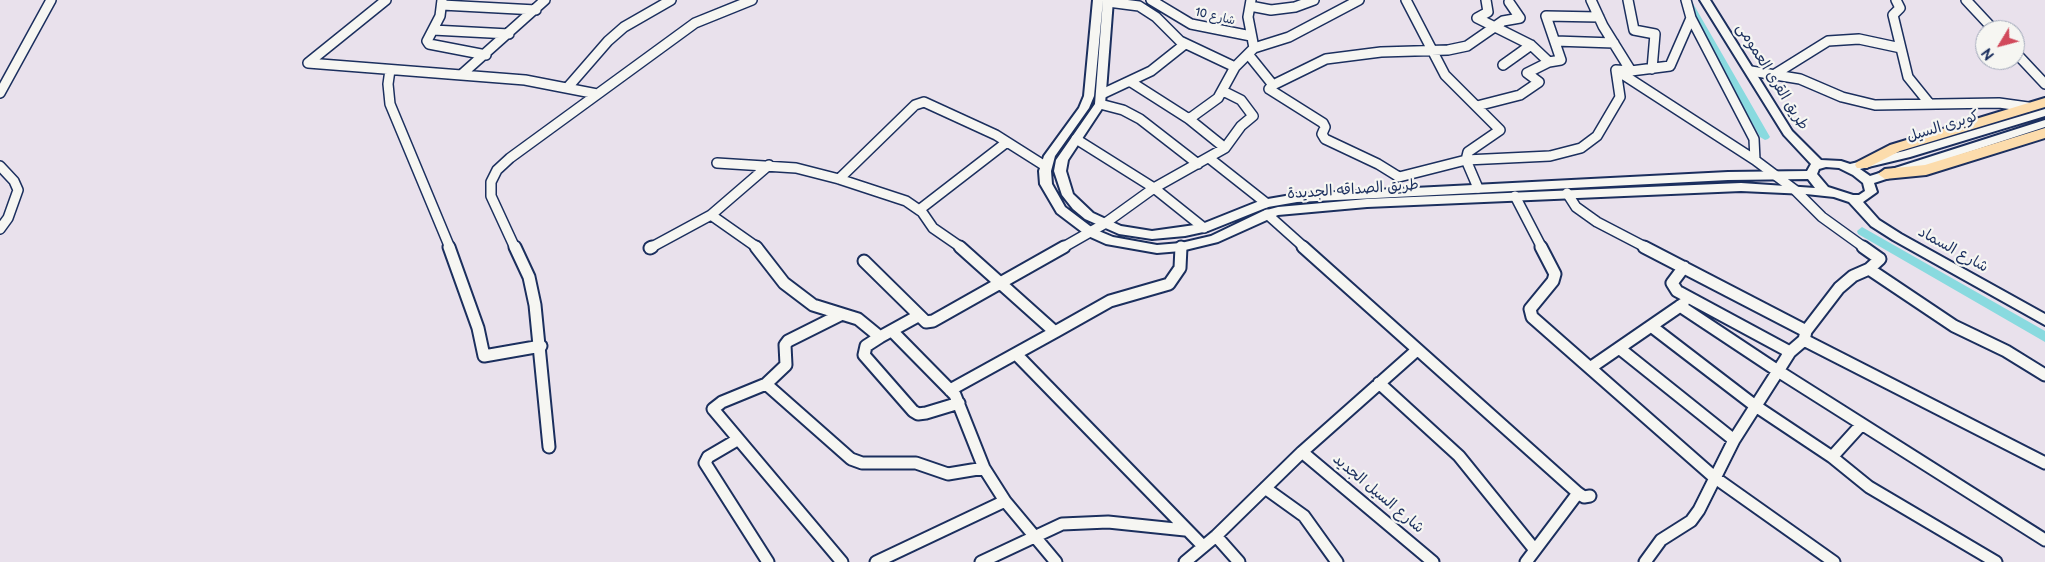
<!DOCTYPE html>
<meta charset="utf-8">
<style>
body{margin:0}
#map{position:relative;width:2045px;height:562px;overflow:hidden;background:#e9e1ec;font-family:"Balsamiq Sans",sans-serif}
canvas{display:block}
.north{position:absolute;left:1975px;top:20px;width:50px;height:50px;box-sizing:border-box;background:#f6f6f2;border:1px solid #9ea6b7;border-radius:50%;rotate:233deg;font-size:14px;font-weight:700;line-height:20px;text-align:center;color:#1b2f5e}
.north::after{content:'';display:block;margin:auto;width:18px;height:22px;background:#d1495b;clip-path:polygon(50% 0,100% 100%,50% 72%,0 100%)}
</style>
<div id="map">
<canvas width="2045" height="562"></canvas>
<div class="north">N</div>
</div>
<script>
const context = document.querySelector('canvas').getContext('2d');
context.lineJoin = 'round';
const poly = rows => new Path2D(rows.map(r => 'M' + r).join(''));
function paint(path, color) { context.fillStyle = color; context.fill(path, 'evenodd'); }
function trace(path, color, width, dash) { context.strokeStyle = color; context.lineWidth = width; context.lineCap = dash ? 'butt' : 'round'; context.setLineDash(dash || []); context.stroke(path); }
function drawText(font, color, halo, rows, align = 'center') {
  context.font = font + ' "Balsamiq Sans","Playpen Sans Arabic",sans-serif'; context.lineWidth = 4.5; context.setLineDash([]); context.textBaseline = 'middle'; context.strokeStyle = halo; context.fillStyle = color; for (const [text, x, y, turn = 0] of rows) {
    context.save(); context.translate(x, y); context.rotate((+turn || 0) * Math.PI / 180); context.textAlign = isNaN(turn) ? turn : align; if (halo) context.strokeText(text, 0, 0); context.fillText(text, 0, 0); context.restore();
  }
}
paint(poly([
 [1683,0,1691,0,1770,137,1768,139,1765,140,1760,137,1683,0],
 [1862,227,2045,331,2045,342,1858,234,1857,231,1862,227]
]), '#89dadf');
const minorFar1 = poly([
 [386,0,308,63,525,80,597,94],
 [442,0,440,16,427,41,429,44,486,55],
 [1151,0,1191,24,1251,36],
 [1406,0,1445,75,1500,130,1468,152,1466,160,1478,188],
 [1486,0,1488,12,1477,18,1531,45,1549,62],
 [1628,0,1634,30,1655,34,1652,69],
 [1686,0,1691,18,1754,139,1755,160],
 [1896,0,1900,8,1893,15,1908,77,1929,103],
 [1966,0,1994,30],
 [1108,2,1139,6,1156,17,1180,41,1235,67],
 [442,5,536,10],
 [1250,6,1271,10,1295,7,1314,0],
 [433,30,509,34],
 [1555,41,1614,43],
 [1254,48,1289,37,1359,0],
 [2015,52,2045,84],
 [1248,54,1273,85,1269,89,1323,123,1325,127,1322,134,1325,139,1378,164,1399,177,1466,160,1550,156,1581,148,1597,136,1620,97,1616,70,1631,71,1603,26,1591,0],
 [1503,65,1531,45],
 [390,70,388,84,390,104,450,248],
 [1616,70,1755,160,1795,190,1822,217,1865,248],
 [1631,71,1670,66,1691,18],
 [1751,71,1800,79,1842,97,1875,105,1999,103,2028,107],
 [1775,74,1828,41,1859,39,1901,48],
 [461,75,545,0],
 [1273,85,1326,59,1381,52,1448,50,1467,46,1503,21,1520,18,1509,2],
 [568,87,608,41,624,27,671,0],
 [1223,91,1241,100,1253,116,1241,126,1225,148],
 [0,93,51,0],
 [1102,94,1151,71,1185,44],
 [1100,104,1123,110,1140,119,1198,164],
 [1477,106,1520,95,1539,82,1527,73,1549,62,1561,60,1546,16,1599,17],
 [1189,119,1218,98,1235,67,1254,48,1248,17,1251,0],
 [1076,139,1154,188,1204,228],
 [1209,158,1266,203],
 [717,163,796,168,839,179,906,201,922,212,933,228,962,248],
 [0,166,14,181,18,190,8,218,0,229],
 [839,179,915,105,924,102,996,135,1045,166],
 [1567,193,1576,207,1597,222,1647,248],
 [1515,196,1542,248],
 [919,210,1007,142],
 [1267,214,1305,248],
 [711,215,758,248],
 [515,248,491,196,491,182,497,170,510,158,695,23,752,0],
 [650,248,711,215,769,165],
 [1062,248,1104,224,1154,188,1225,148,1189,119,1131,82]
]);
const minor = poly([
 [449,247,478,328,484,356,541,346],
 [515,247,529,277,535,305,549,447],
 [756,247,784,283,813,305,858,319,880,337,918,316],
 [1303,247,1578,493,1584,497,1590,496],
 [1541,247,1555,274,1553,281,1530,309,1532,317,1714,477,1834,562],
 [1644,247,1806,331],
 [650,248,652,247],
 [864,261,926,322,933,321,1064,247],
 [1684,267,1672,283,1677,291,1790,352],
 [1869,269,1954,326,2006,351,2045,375],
 [1680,306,1778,371,1790,352,1804,340,1806,331,1839,288,1853,276,1869,269,1880,259,1863,247],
 [840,315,788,341,785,345,786,365,766,384,722,402,713,409,842,562],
 [1651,326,1754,405,1832,457,1869,487,1996,562],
 [892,331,955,395,984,468,1005,501,1056,562],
 [1055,332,1110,301,1169,284,1180,268,1181,247],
 [880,337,866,346,864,355,913,411,918,414,926,413,959,403],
 [1804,340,2045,463],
 [1619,348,1734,440],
 [1016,354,1203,546],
 [1590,368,1683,304],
 [1379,383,1459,456,1535,550],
 [766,384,851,459,862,463,916,463,948,474,984,468],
 [950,390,1055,332,960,247],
 [737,440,708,457,705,463,768,562],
 [1302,452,1433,562],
 [1832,457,1861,425],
 [1265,488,1304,516,1337,562],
 [1216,536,1239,562],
 [876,562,1005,501],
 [981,562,1062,524,1108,522,1185,530],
 [1185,562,1216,536,1302,452,1417,350],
 [1526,562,1578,493],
 [1645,562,1661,540,1691,521,1699,510,1734,440,1778,371,2045,540]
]);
const tertiary = poly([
 [1093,0,1103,0,1094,96,1089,108,1055,156,1051,171,1052,184,1065,207,1094,229,1113,237,1157,245,1181,243,1211,236,1263,211,1278,207,1367,199,1741,183,1815,188,1808,179,1728,180,1297,202,1268,207,1208,231,1185,236,1152,239,1119,234,1085,219,1073,209,1062,195,1054,171,1056,160,1095,104,1103,0,1113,0,1105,104,1068,160,1066,171,1073,194,1093,213,1121,226,1152,231,1202,224,1262,200,1297,194,1728,172,1807,171,1811,164,1784,135,1700,0,1710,0,1792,131,1821,160,1841,161,1850,164,1904,151,2045,109,2045,116,1910,157,1860,169,1870,176,2045,120,2045,127,1874,183,1877,192,1863,202,1879,220,1901,234,2045,314,2045,325,1893,240,1871,226,1849,202,1834,197,1806,194,1741,191,1367,207,1278,215,1218,242,1181,251,1157,253,1106,244,1086,235,1057,213,1040,184,1039,171,1044,156,1079,108,1084,96,1093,0],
 [1826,167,1839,168,1853,175,1863,183,1865,191,1859,195,1853,195,1828,187,1817,174,1819,169,1826,167]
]);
const trunk = poly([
 [2045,98,2045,107,1900,151,1867,168,1857,168,1855,165,1857,162,1890,145,2045,98],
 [2045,128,2045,138,1926,175,1885,179,1878,174,1885,169,1925,165,2045,128]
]);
trace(minorFar1, '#1b2f5e', 12);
trace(minor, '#1b2f5e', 15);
trace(tertiary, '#1b2f5e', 4);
trace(trunk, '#1b2f5e', 4);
trace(minorFar1, '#f6f6f2', 9);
trace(minor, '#f6f6f2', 11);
paint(tertiary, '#f6f6f2');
paint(trunk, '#fcdcac');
drawText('12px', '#1b2f5e', '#f6f6f2', [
 ["شارع 10",1215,17,13]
]);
drawText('15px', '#1b2f5e', '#f6f6f2', [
 ["طريق القرى العمومى",1772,77,58],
 ["كوبرى السيل",1943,127,-17],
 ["طريق الصداقه الجديدة",1353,190,-4],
 ["شارع السماد",1953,250,29],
 ["شارع السيل الجديد",1378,494,40]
]);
</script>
